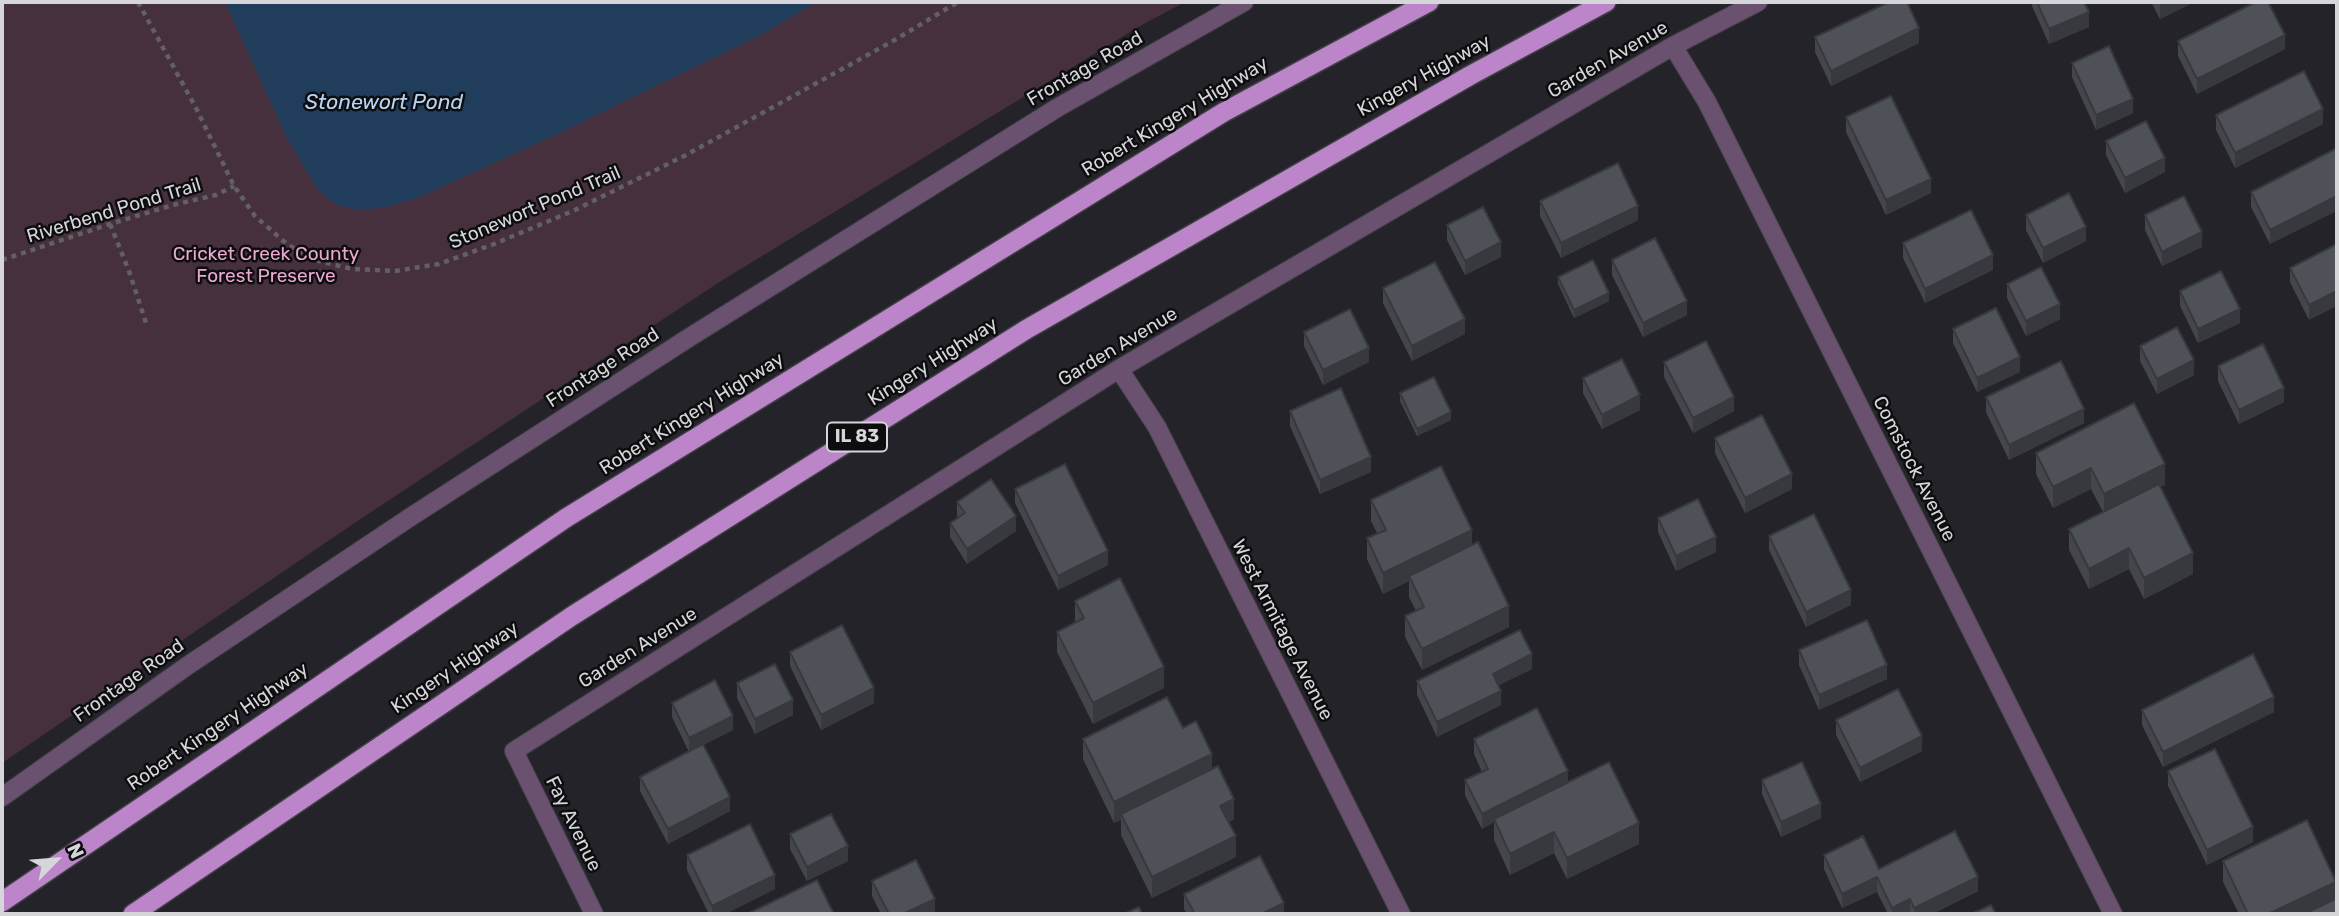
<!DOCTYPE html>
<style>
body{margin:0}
#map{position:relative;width:2339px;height:916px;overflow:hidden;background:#242329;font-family:Rubik,sans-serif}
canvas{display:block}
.frame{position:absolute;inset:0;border:4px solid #d6d5d9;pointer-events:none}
.north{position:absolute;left:21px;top:825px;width:70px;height:70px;-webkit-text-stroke:5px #0d0d0f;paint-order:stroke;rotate:65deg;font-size:19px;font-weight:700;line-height:28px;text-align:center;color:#d6d5d9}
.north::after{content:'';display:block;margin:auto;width:24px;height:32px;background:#d6d5d9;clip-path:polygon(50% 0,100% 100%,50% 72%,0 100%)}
</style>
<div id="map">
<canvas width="2339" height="916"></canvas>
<div class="frame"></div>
<div class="north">N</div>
</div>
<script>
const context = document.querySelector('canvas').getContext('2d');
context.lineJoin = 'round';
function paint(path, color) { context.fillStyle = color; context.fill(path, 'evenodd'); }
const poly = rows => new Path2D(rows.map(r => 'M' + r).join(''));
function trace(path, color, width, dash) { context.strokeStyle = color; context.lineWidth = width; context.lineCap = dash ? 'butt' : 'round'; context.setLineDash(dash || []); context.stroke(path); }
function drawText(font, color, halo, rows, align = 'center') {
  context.font = font + ' Rubik,sans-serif'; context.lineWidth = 5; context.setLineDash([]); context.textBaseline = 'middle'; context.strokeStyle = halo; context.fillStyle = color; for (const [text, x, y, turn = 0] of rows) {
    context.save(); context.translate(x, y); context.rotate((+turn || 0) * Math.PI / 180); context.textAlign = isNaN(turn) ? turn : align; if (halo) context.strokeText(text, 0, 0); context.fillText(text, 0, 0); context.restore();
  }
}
paint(poly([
 [2,2,1185,2,1140,26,721,281,359,520,2,763]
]), '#47303e');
paint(poly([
 [225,2,816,2,763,34,555,135,415,199,381,208,356,210,335,204,318,190,288,140]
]), '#203d5b');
const minor = poly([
 [1673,46,1707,102,2113,914],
 [1119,369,1157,427,1401,914],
 [2,797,187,666,412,516,690,337,1057,108,1244,2],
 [594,914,514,751,1119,369,1673,46,1758,2]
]);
const trunk = poly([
 [2,902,566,518,1224,112,1429,2],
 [133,914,572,616,1027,329,1471,75,1606,2]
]);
trace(minor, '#403f45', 20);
trace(trunk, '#403f45', 22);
trace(poly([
 [138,2,196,108,234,186,255,216,288,245,319,261,352,269,395,271,439,264,494,244,575,210,686,155,893,41,958,2],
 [110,224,129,271,147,326],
 [2,260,110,224,173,205,216,195,234,186]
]), '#616065', 4.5, [5, 5]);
trace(minor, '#69516f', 18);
trace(trunk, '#bc84c9', 19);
paint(poly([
 [2032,2,2084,2,2089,27,2049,44,2032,6],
 [2151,2,2194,2,2160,19],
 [1815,37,1919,43,1831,86,1815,52],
 [2178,41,2285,49,2197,94,2178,56],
 [2072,63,2133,113,2096,130,2072,77],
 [2216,115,2323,124,2235,168,2216,130],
 [1846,117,1931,193,1886,215,1846,132],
 [2106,141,2165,172,2125,193,2106,155],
 [2337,148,2270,244,2251,207,2251,192],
 [1540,201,1638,220,1561,258,1540,216],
 [2026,215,2086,241,2043,263,2026,230],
 [2145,215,2202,247,2162,266,2145,230],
 [1447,225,1501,257,1465,275,1447,240],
 [1903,243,1993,270,1925,303,1903,258],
 [2337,244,2309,320,2290,282,2290,268],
 [1612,260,1687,315,1643,337,1612,275],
 [1558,277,1609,301,1574,318,1558,284],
 [2007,284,2060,319,2026,336,2007,298],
 [1383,288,1465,334,1412,361,1383,303],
 [2180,291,2240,323,2198,343,2180,306],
 [1953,329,2020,372,1977,392,1953,343],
 [1304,332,1369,362,1323,385,1304,346],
 [2140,346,2194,375,2157,394,2140,361],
 [1664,362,1734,411,1693,433,1664,377],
 [2218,366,2284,402,2239,424,2218,381],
 [1583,378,1640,410,1602,429,1583,393],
 [1400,393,1451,420,1417,436,1400,401],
 [1986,397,2084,423,2009,460,1986,412],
 [1290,411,1371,472,1320,494,1290,426],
 [1715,438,1792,489,1745,513,1715,453],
 [2036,453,2165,485,2160,487,2193,574,2144,599,2129,569,2089,589,2069,550,2069,529,2103,512,2091,489,2053,508,2036,474],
 [1015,489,1108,565,1058,590,1015,503],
 [1371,500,1472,545,1509,627,1422,670,1405,637,1405,616,1416,611,1409,597,1409,581,1383,594,1367,559,1367,538,1377,533,1371,521],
 [957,502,1016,531,967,564,950,537,950,523,958,518,957,516],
 [1658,518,1716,552,1676,571,1658,532],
 [1769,536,1851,605,1806,627,1769,550],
 [1075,601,1164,688,1093,724,1057,652,1057,632,1075,623],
 [1799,650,1887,679,1819,710,1799,665],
 [790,652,874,703,821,730,790,666],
 [1532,669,1499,685,1501,705,1437,737,1417,695,1417,681],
 [737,683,793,715,755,734,737,698],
 [672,703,733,730,703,745,730,811,668,844,640,791,640,777,689,752,672,717],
 [2142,710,2274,712,2163,767,2142,725],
 [1836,720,1922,751,1860,782,1836,735],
 [1183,728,1212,769,1234,819,1229,822,1236,857,1152,898,1121,835,1121,820,1114,823,1083,759,1083,739],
 [1474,739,1568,782,1639,844,1567,879,1554,853,1510,875,1494,840,1494,822,1482,829,1465,795,1465,780,1482,772,1474,754],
 [2168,771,2253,842,2207,865,2168,786],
 [1762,780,1821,818,1781,837,1762,794],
 [790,834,848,861,807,881,790,849],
 [687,855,775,889,725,914,709,914,687,870],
 [1824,855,1879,869,1978,891,1932,914,1888,914,1877,892,1842,908,1824,869],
 [2223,861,2336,898,2337,914,2239,914,2223,882],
 [872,881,935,913,933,914,881,914,872,896],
 [1184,894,1284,914,1187,914,1184,909]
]), '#44464c');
paint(poly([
 [2165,2,2194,2,2160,19,2160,4],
 [2089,12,2089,27,2049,44,2049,29],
 [1919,28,1919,43,1831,86,1831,71],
 [2285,35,2285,49,2197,94,2197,79],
 [2133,99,2133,113,2096,130,2096,115],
 [2323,109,2323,124,2235,168,2235,153],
 [2165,158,2165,172,2125,193,2125,178],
 [1931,179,1931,193,1886,215,1886,200],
 [2337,196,2337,211,2270,244,2270,230],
 [1638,206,1638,220,1561,258,1561,243],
 [2086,227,2086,241,2043,263,2043,248],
 [2202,232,2202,247,2162,266,2162,252],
 [1501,242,1501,257,1465,275,1465,261],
 [1993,255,1993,270,1925,303,1925,289],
 [2337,291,2337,306,2309,320,2309,305],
 [1609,293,1609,301,1574,318,1574,310],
 [1687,301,1687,315,1643,337,1643,323],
 [2060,304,2060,319,2026,336,2026,321],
 [2240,309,2240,323,2198,343,2198,329],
 [1465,319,1465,334,1412,361,1412,346],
 [1369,348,1369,362,1323,385,1323,370],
 [2020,357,2020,372,1977,392,1977,378],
 [2194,360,2194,375,2157,394,2157,379],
 [2284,388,2284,402,2239,424,2239,410],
 [1640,395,1640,410,1602,429,1602,415],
 [1734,397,1734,411,1693,433,1693,418],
 [2084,409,2084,423,2009,460,2009,445],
 [1451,412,1451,420,1417,436,1417,429],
 [1371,457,1371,472,1320,494,1320,480],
 [2165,464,2165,485,2104,515,2104,494],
 [2091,468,2091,489,2053,508,2053,487],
 [1792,474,1792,489,1745,513,1745,498],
 [1016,516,1016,531,967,564,967,549],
 [1472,530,1472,551,1409,576,1409,581,1383,594,1383,573],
 [1716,537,1716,552,1676,571,1676,556],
 [2129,548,2129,569,2089,589,2089,569],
 [1108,551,1108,565,1058,590,1058,576],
 [2193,553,2193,574,2144,599,2144,578],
 [1851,590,1851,605,1806,627,1806,612],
 [1509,606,1509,627,1422,670,1422,649],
 [1532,654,1532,669,1493,688,1493,674],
 [1887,665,1887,679,1819,710,1819,695],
 [1164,667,1164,688,1093,724,1093,703],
 [874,688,874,703,821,730,821,715],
 [1501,691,1501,705,1437,737,1437,722],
 [2274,697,2274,712,2163,767,2163,752],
 [793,700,793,715,755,734,755,719],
 [733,716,733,730,689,752,689,738],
 [1922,736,1922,751,1860,782,1860,768],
 [1212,754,1212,775,1121,814,1121,820,1114,823,1114,802],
 [1568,771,1568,785,1494,819,1494,822,1482,829,1482,814],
 [730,797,730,811,668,844,668,829],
 [1234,799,1234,819,1220,826,1220,806],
 [1821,804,1821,818,1781,837,1781,822],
 [1639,823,1639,844,1567,879,1567,858],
 [2253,827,2253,842,2207,865,2207,850],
 [1554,832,1554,853,1510,875,1510,854],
 [1236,836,1236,857,1152,898,1152,877],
 [848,846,848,861,807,881,807,867],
 [775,875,775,889,725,914,712,914,712,906],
 [1877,877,1877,892,1842,908,1842,894],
 [1978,877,1978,891,1932,914,1914,914,1914,908],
 [2336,882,2336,902,2312,914,2268,914],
 [935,899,935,913,933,914,903,914],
 [1910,899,1910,914,1892,914,1892,908],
 [1284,903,1284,914,1261,914]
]), '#37393e');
const building = poly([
 [1889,2,1907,2,1919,28,1831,71,1815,37,1889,2],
 [2037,2,2084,2,2089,12,2049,29,2037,2],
 [2256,2,2268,2,2285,35,2197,79,2178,41,2256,2],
 [2109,46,2133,99,2096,115,2072,63,2109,46],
 [2304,71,2323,109,2235,153,2216,115,2304,71],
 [1891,96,1931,179,1886,200,1846,117,1891,96],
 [2146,121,2165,158,2125,178,2106,141,2146,121],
 [2337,148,2337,196,2270,230,2251,192,2337,148],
 [1618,163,1638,206,1561,243,1540,201,1618,163],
 [2069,193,2086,227,2043,248,2026,215,2069,193],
 [2184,196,2202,232,2162,252,2145,215,2184,196],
 [1483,207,1501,242,1465,261,1447,225,1483,207],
 [1971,210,1993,255,1925,289,1903,243,1971,210],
 [1655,238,1687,301,1643,323,1612,260,1655,238],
 [2337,244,2337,291,2309,305,2290,268,2337,244],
 [1593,260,1609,293,1574,310,1558,277,1593,260],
 [1435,262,1465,319,1412,346,1383,288,1435,262],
 [2041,267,2060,304,2026,321,2007,284,2041,267],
 [2221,271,2240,309,2198,329,2180,291,2221,271],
 [1996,308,2020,357,1977,378,1953,329,1996,308],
 [1350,309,1369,348,1323,370,1304,332,1350,309],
 [2177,327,2194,360,2157,379,2140,346,2177,327],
 [1706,341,1734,397,1693,418,1664,362,1706,341],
 [2263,344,2284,388,2239,410,2218,366,2263,344],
 [1622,359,1640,395,1602,415,1583,378,1622,359],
 [2061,361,2084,409,2009,445,1986,397,2061,361],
 [1434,377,1451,412,1417,429,1400,393,1434,377],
 [1341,388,1371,457,1320,480,1290,411,1341,388],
 [2134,403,2165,464,2104,494,2091,468,2053,487,2036,453,2134,403],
 [1762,415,1792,474,1745,498,1715,438,1762,415],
 [1065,464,1108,551,1058,576,1015,489,1065,464],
 [1441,466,1472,530,1383,573,1367,538,1386,530,1371,500,1441,466],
 [991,479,1016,516,967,549,950,523,965,513,957,502,991,479],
 [2159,484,2193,553,2144,578,2129,548,2089,569,2069,529,2159,484],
 [1698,499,1716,537,1676,556,1658,518,1698,499],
 [1814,514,1851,590,1806,612,1769,536,1814,514],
 [1478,542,1509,606,1422,649,1405,616,1424,607,1409,576,1478,542],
 [1120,578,1164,667,1093,703,1057,632,1084,618,1075,601,1120,578],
 [1867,620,1887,665,1819,695,1799,650,1867,620],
 [842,625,874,688,821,715,790,652,842,625],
 [1520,630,1532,654,1493,674,1501,691,1437,722,1417,681,1520,630],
 [2253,654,2274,697,2163,752,2142,710,2253,654],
 [775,664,793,700,755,719,737,683,775,664],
 [715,680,733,716,689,738,672,703,715,680],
 [1898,689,1922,736,1860,768,1836,720,1898,689],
 [1167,697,1183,728,1196,721,1212,754,1114,802,1083,739,1167,697],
 [1537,708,1568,771,1482,814,1465,780,1488,769,1474,739,1537,708],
 [703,744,730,797,668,829,640,777,703,744],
 [2215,749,2253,827,2207,850,2168,771,2215,749],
 [1609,762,1639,823,1567,858,1554,832,1510,854,1494,819,1609,762],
 [1802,762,1821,804,1781,822,1762,780,1802,762],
 [1218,766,1234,799,1220,806,1236,836,1152,877,1121,814,1218,766],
 [831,814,848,846,807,867,790,834,831,814],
 [2307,820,2336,882,2268,914,2248,914,2223,861,2307,820],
 [750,824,775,875,712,906,687,855,750,824],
 [1955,831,1978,877,1914,908,1910,899,1892,908,1877,877,1842,894,1824,855,1863,836,1879,869,1955,831],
 [1260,856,1284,903,1261,914,1195,914,1184,894,1260,856],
 [916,860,935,899,903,914,889,914,872,881,916,860],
 [817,880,834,914,747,914,817,880],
 [2337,898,2337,914,2304,914,2337,898],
 [1991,905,1996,914,1971,914,1991,905],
 [1139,907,1142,914,1124,914,1139,907]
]);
paint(building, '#4f5158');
trace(building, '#37393e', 2);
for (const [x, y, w] of [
 [857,437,60]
]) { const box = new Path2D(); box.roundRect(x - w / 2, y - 14.5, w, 29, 5); context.fillStyle = '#0d0d0f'; context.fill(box); trace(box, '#d6d5d9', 2); }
drawText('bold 18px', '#d6d5d9', null, [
 ["IL 83",857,437]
]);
drawText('19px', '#d6d5d9', '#0d0d0f', [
 ["Garden Avenue",1608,60,-30],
 ["Frontage Road",1085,69,-30],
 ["Kingery Highway",1424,76,-29],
 ["Robert Kingery Highway",1175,117,-31],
 ["Stonewort Pond Trail",535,208,-23],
 ["Riverbend Pond Trail",114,211,-17],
 ["Garden Avenue",1118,347,-31],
 ["Kingery Highway",933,362,-32],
 ["Frontage Road",603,368,-33],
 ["Robert Kingery Highway",692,414,-32],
 ["Comstock Avenue",1914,469,63],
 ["West Armitage Avenue",1282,630,63],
 ["Garden Avenue",638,648,-32],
 ["Kingery Highway",455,668,-34],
 ["Frontage Road",129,681,-35],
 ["Robert Kingery Highway",218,727,-34],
 ["Fay Avenue",573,824,64]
]);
drawText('19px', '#eba8d1', '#0d0d0f', [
 ["Cricket Creek County",266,255],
 ["Forest Preserve",266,277]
]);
drawText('italic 21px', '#b7d5f6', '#0d0d0f', [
 ["Stonewort Pond",384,103]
]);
</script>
